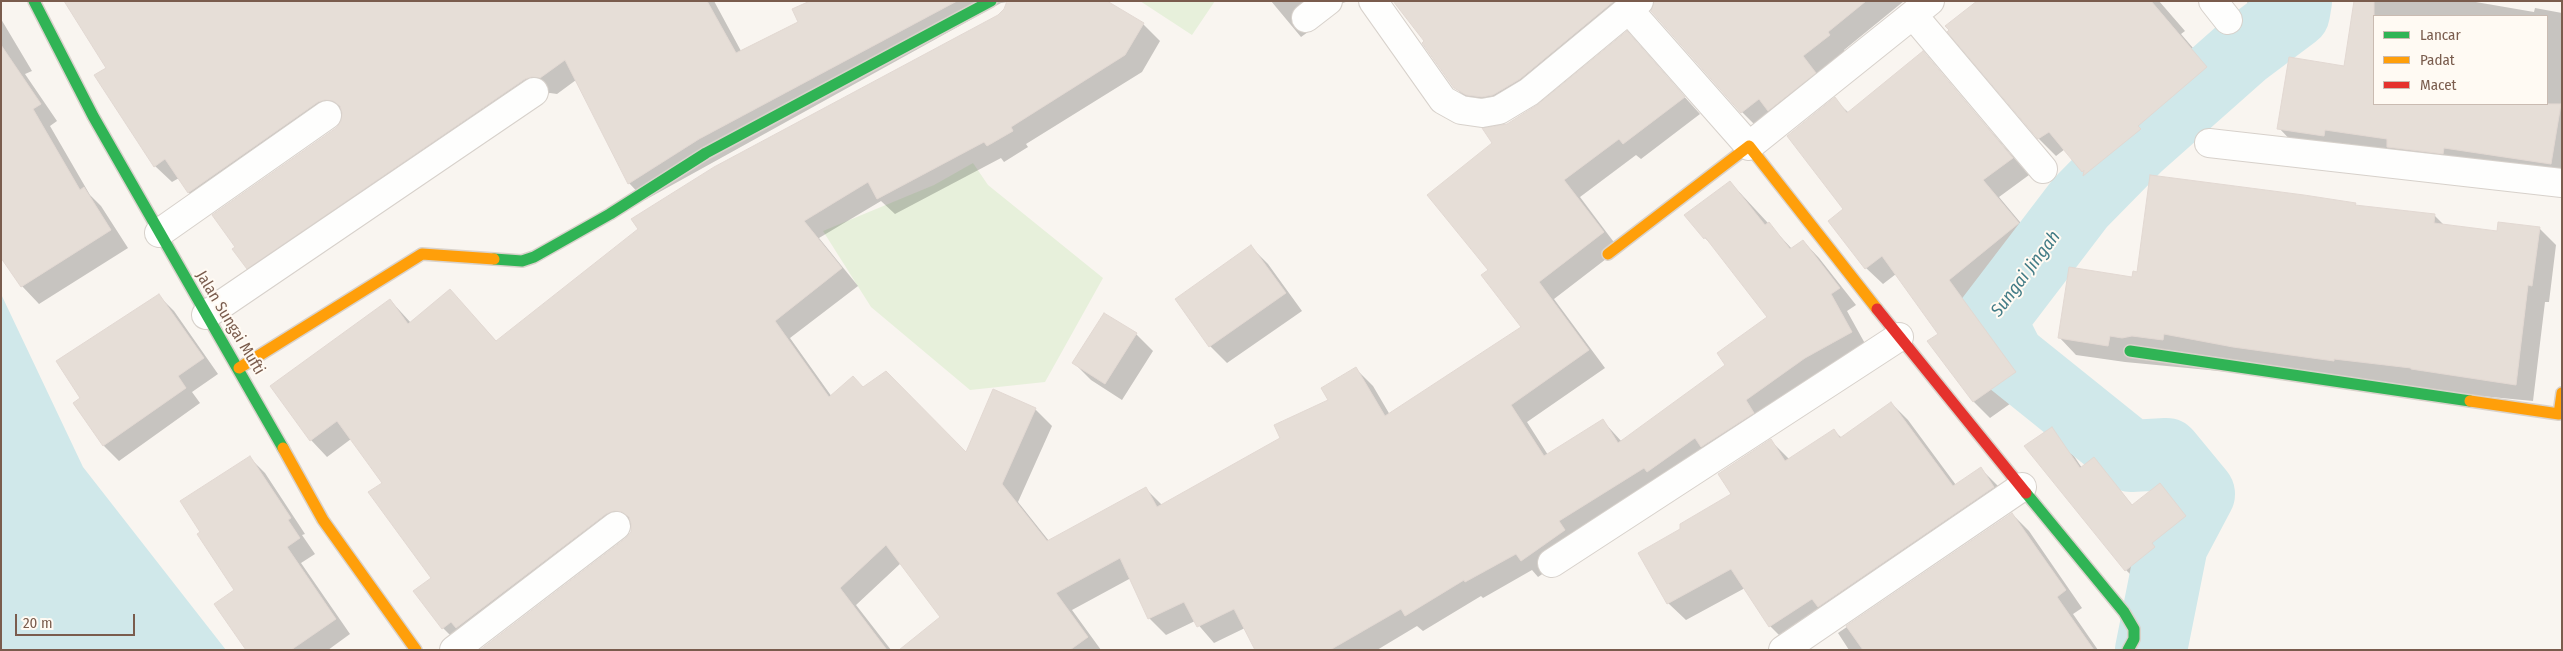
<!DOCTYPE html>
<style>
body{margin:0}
#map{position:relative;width:2563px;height:651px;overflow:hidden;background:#f9f5f0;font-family:"Fira Sans Condensed",sans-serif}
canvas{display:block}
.frame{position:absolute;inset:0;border:2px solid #7a5c4d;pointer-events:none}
.legend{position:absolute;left:2373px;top:15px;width:175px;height:90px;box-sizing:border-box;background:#fffaf3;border:1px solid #cabbb1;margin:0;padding:6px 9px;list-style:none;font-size:15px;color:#7a5c4d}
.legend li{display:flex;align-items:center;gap:10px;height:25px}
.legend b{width:25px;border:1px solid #cabbb1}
.scale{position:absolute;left:15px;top:614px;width:120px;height:22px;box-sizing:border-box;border:2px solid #7a5c4d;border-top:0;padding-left:6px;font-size:15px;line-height:18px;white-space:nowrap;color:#7a5c4d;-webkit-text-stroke:4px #fffaf3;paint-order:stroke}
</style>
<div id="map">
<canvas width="2563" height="651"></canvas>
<div class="frame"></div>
<ul class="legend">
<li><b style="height:6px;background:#30b455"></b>Lancar</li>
<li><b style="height:6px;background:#ff9f0a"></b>Padat</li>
<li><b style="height:6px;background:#e5322d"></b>Macet</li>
</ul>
<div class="scale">20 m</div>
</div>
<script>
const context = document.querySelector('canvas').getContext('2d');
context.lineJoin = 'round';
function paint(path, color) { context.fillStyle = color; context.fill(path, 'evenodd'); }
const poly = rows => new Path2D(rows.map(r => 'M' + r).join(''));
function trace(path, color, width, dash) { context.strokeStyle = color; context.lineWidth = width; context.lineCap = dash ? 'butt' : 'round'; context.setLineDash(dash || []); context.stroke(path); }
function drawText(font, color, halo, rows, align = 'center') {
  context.font = font + ' "Fira Sans Condensed",sans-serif'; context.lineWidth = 4; context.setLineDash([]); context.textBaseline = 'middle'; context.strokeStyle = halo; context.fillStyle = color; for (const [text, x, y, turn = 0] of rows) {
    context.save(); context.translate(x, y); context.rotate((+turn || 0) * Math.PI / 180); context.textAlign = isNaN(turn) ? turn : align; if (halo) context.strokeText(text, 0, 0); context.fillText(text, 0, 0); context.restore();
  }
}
paint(poly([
 [1140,1,1215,1,1192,35],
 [973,163,988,185,1103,278,1045,382,970,390,871,307,823,231,934,185]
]), '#e7f0db');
paint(poly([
 [1,294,83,467,226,650,1,650]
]), '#d0e8ea');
paint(poly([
 [67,1,714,1,741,51,800,22,813,1,1104,1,1143,24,1160,41,1142,72,1026,144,1028,147,1004,162,1001,158,895,214,881,201,819,238,858,286,790,338,832,397,864,388,966,454,1035,409,1052,426,1018,502,1049,541,1146,489,1163,506,1282,438,1330,400,1356,369,1373,386,1390,415,1523,327,1490,270,1494,143,1507,125,1538,106,1627,33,1700,114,1641,159,1636,155,1580,197,1619,249,1554,299,1605,368,1527,422,1548,455,1603,421,1622,442,1727,365,1769,318,1717,250,1705,238,1730,182,1792,249,1803,241,1819,258,1856,305,1847,311,1868,349,1538,577,1532,570,1483,598,1481,596,1423,631,1417,626,1377,650,1256,650,1245,628,1214,643,1195,621,1166,635,1149,618,1131,578,1072,610,1101,650,901,650,942,617,901,563,856,605,891,650,482,650,626,539,631,533,632,526,623,530,459,644,443,628,433,578,383,483,351,439,327,457,311,440,390,300,411,323,450,290,497,342,999,16,1005,10,1008,2,1001,3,645,200,629,183,576,80,557,94,550,93,542,95,264,284,247,268,342,123,344,115,335,118,206,209,189,193,179,178,172,182,155,166,107,68],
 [1271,1,1349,1,1336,5,1313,23,1308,32,1301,37],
 [1395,1,1904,1,1844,50,1846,53,1759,129,1742,112,1654,2,1646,6,1537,96,1472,105,1455,87,1426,41],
 [1979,1,2159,1,2185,31,2181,34,2224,84,2154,144,2157,147,2101,192,2084,176,2085,173,2065,149,2056,156,2039,139,1949,32],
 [2246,1,2300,1,2276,19,2264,19],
 [2355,1,2470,1,2534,12,2535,8,2562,13,2562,180,2296,146,2279,128,2345,67],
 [2374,16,2547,16,2547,104,2374,104],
 [1,19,32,71,25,74,57,121,50,126,90,195,101,206,128,248,39,304,22,286,1,237],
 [1923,53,2029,175,1999,197,2035,240,1964,297,2031,389,1990,418,1973,401,1940,334,1896,274,1883,284,1866,268,1845,210,1834,99,1849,113],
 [2355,204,2357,207,2435,216,2445,226,2498,233,2539,228,2556,245,2549,302,2545,302,2533,401,2125,362,2076,355,2059,337,2138,273],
 [1251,247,1268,264,1302,311,1227,363,1210,346],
 [159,296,174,311,218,374,192,392,200,403,119,461,104,446,74,404,82,398],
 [1136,334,1153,351,1122,400,1091,380,1074,363],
 [1891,403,1908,420,1956,485,1981,469,1998,486,2011,505,1787,643,1770,626,1745,588,1686,620,1668,603,1640,553,1681,530,1733,494,1771,441,1790,460,1834,431,1842,438],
 [2052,429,2064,441,2082,468,2094,459,2133,506,2160,485,2197,529,2163,556,2166,560,2138,582,2126,570],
 [250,458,265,473,305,534,302,535,315,554,301,563,350,634,328,650,249,650,235,591],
 [2012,514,2029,531,2082,608,2073,614,2098,650,1849,650,1838,633]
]), '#0003');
trace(poly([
 [2151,650,2172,545,2199,494,2166,454,2131,456,2009,358,1990,321,2080,203,2137,145,2242,52,2294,13,2296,1]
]), '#d0e8ea', 72);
const building = poly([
 [64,1,707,1,736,53,798,22,792,9,810,1,957,1,699,139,628,184,565,60,540,78,532,77,525,79,247,269,232,249,235,247,212,215,336,128,341,121,342,113,340,106,333,101,325,100,318,102,188,193,165,159,154,167,94,75,106,68,64,1],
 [1007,1,1107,1,1144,23,1125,55,1011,127,1013,131,987,146,984,142,877,199,868,182,804,221,842,268,775,321,829,397,853,376,863,387,886,371,966,452,993,389,1036,408,1002,484,1047,541,1146,487,1157,507,1280,438,1274,425,1328,400,1321,388,1356,367,1385,416,1521,327,1481,275,1488,270,1427,195,1492,143,1482,128,1507,124,1537,105,1627,31,1685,97,1623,144,1619,139,1564,180,1604,232,1539,282,1589,350,1511,405,1544,456,1603,419,1618,443,1725,365,1717,353,1767,317,1705,237,1704,239,1684,215,1730,181,1765,225,1769,222,1790,249,1803,240,1840,288,1831,294,1852,332,1805,358,1746,400,1754,413,1701,447,1695,438,1647,472,1644,468,1559,521,1565,530,1521,561,1516,554,1465,582,1464,580,1405,616,1401,609,1330,650,1255,650,1234,609,1197,627,1184,602,1148,619,1120,558,1056,593,1088,637,1070,650,899,650,940,617,886,545,840,588,887,650,480,650,626,538,631,532,631,524,629,517,622,512,614,511,606,514,456,628,451,622,442,629,413,591,431,578,368,492,382,483,337,421,310,441,270,386,390,299,408,324,450,289,496,341,638,229,631,219,714,167,998,15,1004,9,1007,1],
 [1393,1,1614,1,1520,79,1493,95,1482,97,1466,95,1454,88,1422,43,1424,41,1393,1],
 [1654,1,1866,1,1828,32,1830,35,1803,56,1816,73,1768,111,1759,99,1741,113,1651,11,1654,1],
 [1977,1,2151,1,2207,67,2138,126,2141,129,2083,176,2084,170,2082,172,2049,132,2038,139,1947,32,1949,30,1945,26,1977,1],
 [2354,1,2374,1,2374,104,2561,104,2551,164,2444,148,2443,154,2387,147,2387,139,2325,130,2324,136,2277,129,2289,57,2344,66,2354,1],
 [1,45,41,104,33,109,80,190,84,187,111,230,21,287,1,258,1,45],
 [1923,51,2013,158,1983,180,2019,223,1949,280,2016,372,1973,402,1927,341,1938,334,1882,256,1865,269,1828,221,1843,209,1787,136,1835,97,1847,113,1923,51],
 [2150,175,2304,195,2356,203,2355,205,2435,214,2434,223,2497,231,2498,222,2540,227,2532,286,2528,285,2516,385,2411,369,2411,368,2334,359,2334,361,2233,347,2164,334,2163,340,2132,336,2122,338,2110,336,2108,346,2058,338,2069,267,2132,277,2133,271,2137,272,2150,175],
 [1251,245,1286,293,1209,347,1175,299,1251,245],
 [159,294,204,358,178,376,186,388,103,446,73,403,80,398,56,361,159,294],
 [1104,313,1137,333,1105,384,1072,363,1104,313],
 [1891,402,1953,486,1981,467,1994,487,1818,607,1812,599,1769,627,1731,569,1667,604,1638,553,1680,529,1680,524,1731,494,1718,474,1771,439,1785,461,1834,429,1840,438,1891,402],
 [2052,427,2080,468,2094,457,2132,505,2160,483,2186,516,2152,543,2155,547,2125,571,2024,446,2052,427],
 [250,456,291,518,288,520,300,538,287,547,336,619,291,650,246,650,214,604,234,590,197,534,200,532,180,501,250,456],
 [2012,513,2066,590,2057,597,2094,650,1863,650,1846,626,2012,513]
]);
paint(building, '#e6ded7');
trace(building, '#e2d8d2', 1);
const street = poly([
 [1373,1,1443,100,1461,110,1482,113,1499,110,1529,92,1639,1],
 [2213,1,2228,20],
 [1629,10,1749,146,1930,1],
 [1913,15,2043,169],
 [1306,18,1328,1],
 [2209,143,2562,183],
 [159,233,327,115],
 [206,315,534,92],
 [1552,563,1899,337],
 [454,650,616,526],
 [1783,650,2022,487]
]);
const fast = poly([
 [34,1,93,116,283,448],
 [494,259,522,261,534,257,610,214,706,153,991,1],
 [2130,351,2470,401],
 [2026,493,2124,612,2134,629,2134,639,2128,650]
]);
const slow = poly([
 [1608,254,1749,146,1877,309],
 [239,368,422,254,494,259],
 [2470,401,2559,414,2562,393],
 [283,448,323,520,416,650]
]);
const jam = poly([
 [1877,309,2026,493]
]);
trace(street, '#d7d1cb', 30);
trace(fast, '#d9d2cb', 14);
trace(slow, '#d9d2cb', 14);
trace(jam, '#d9d2cb', 14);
trace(street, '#fefefd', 28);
trace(fast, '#30b455', 11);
trace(slow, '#ff9f0a', 11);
trace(jam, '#e5322d', 11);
drawText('16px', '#7a5c4d', '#fffaf3', [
 ["Jalan Sungai Mufti",230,323,59]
]);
drawText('italic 18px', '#437c86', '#fffaf3', [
 ["Sungai Jingah",2026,274,-53]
]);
</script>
